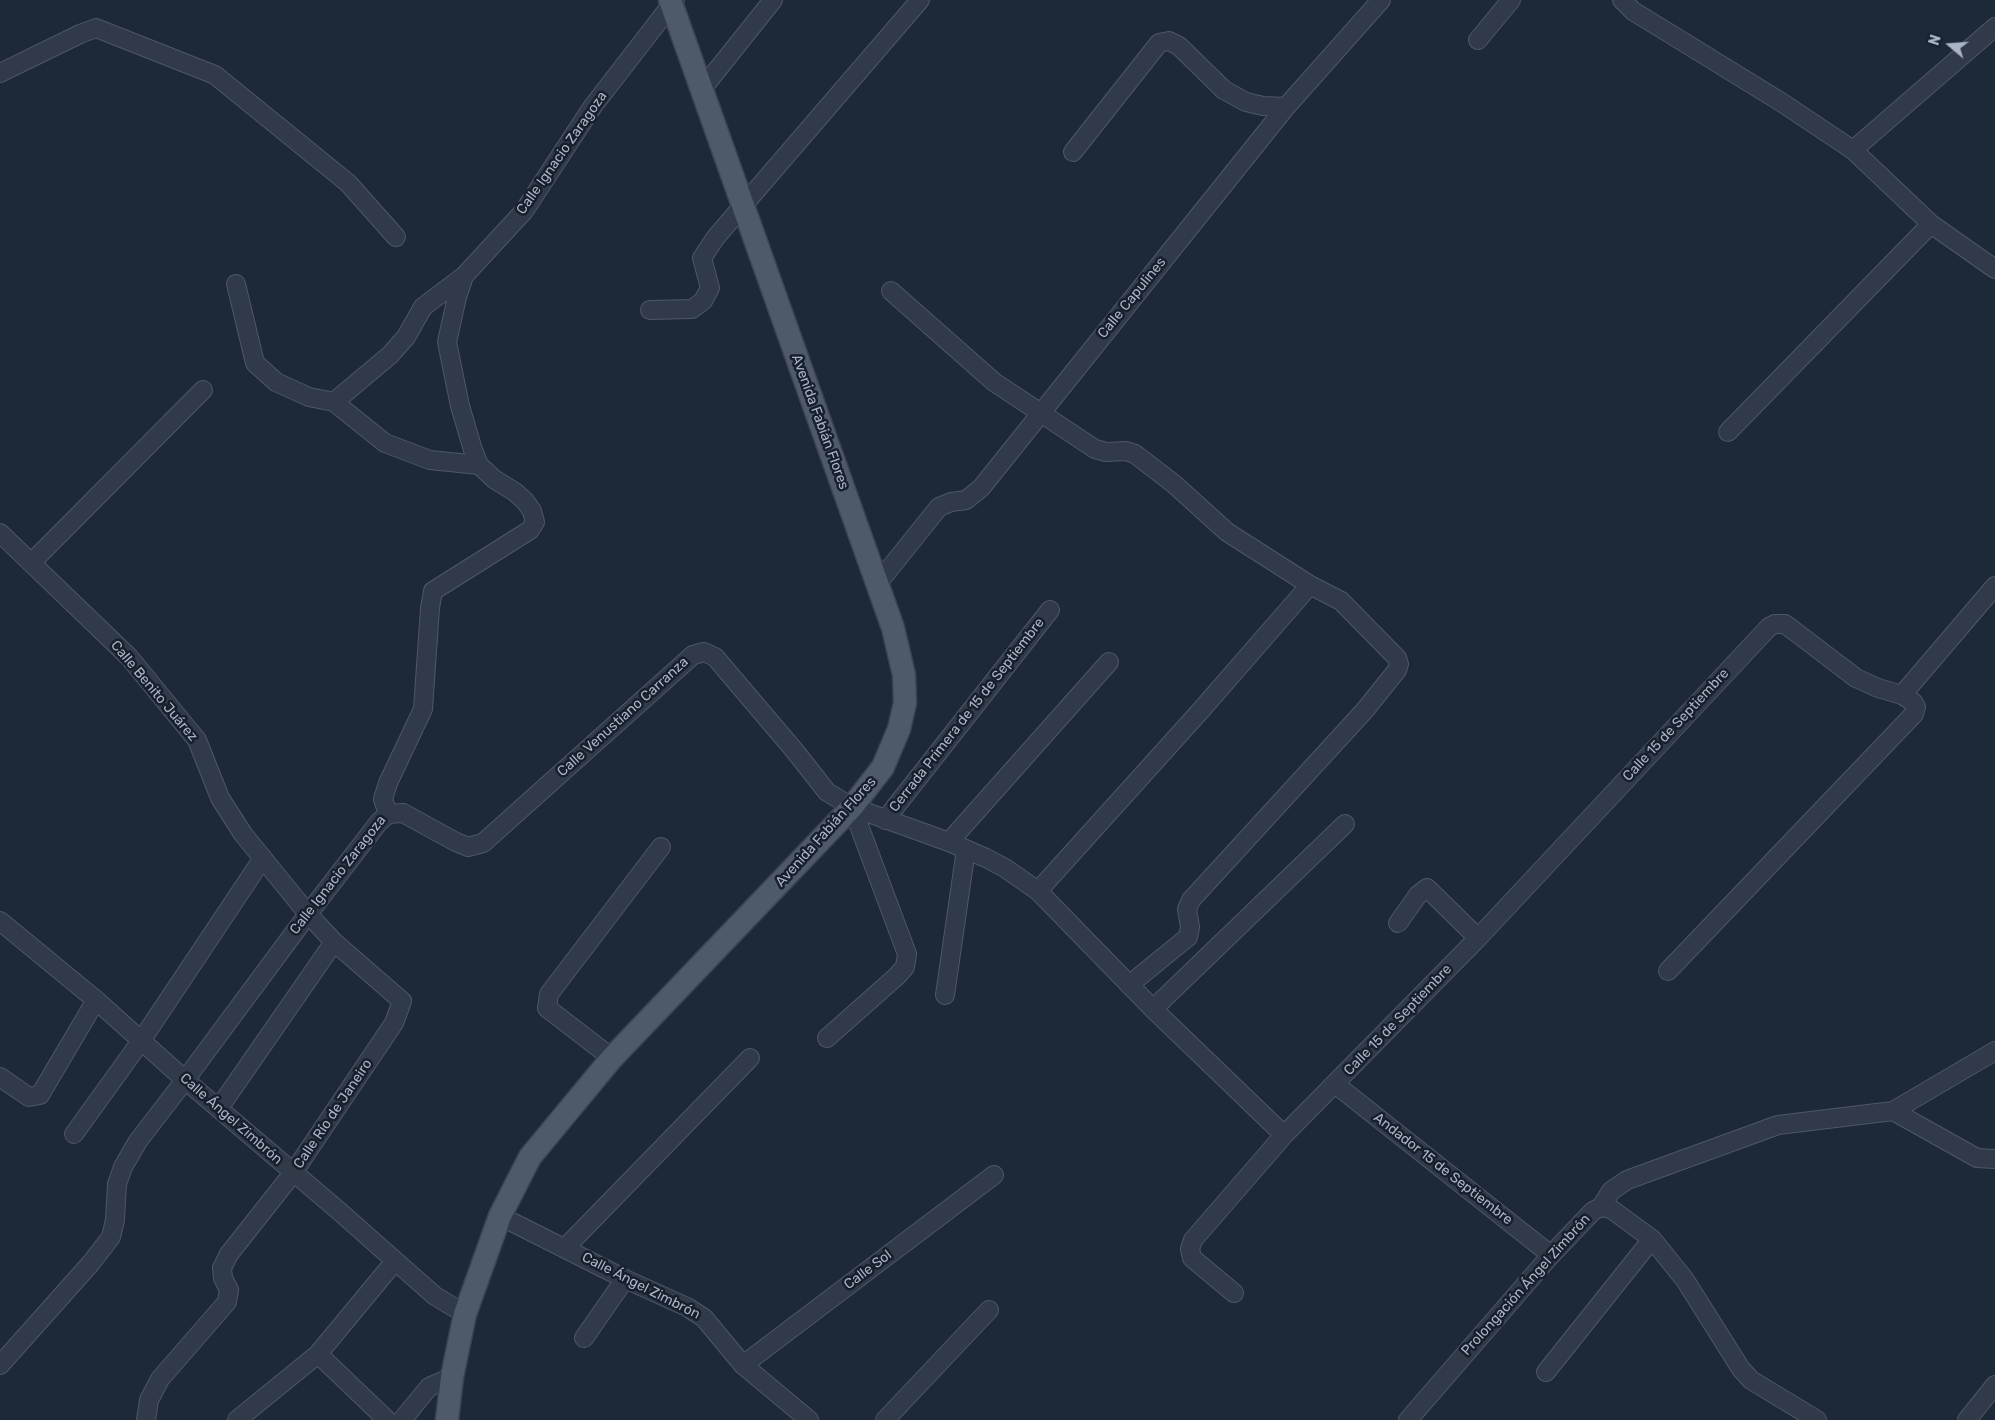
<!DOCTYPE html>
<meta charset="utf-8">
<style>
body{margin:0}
#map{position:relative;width:1995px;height:1420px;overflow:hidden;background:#1d2838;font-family:Rubik,sans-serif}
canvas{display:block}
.north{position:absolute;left:1925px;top:20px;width:50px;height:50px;-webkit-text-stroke:4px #171f2d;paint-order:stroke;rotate:288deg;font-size:14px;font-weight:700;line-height:20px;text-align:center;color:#abb4c6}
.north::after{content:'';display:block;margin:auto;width:18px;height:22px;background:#abb4c6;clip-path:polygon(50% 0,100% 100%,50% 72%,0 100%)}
</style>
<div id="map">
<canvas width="1995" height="1420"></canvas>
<div class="north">N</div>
</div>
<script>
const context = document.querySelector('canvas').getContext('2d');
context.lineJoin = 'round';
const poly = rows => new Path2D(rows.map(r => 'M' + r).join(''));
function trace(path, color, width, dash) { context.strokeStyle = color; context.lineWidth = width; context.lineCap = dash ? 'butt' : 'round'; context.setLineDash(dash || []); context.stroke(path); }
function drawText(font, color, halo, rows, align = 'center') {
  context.font = font + ' Rubik,sans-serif'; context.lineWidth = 5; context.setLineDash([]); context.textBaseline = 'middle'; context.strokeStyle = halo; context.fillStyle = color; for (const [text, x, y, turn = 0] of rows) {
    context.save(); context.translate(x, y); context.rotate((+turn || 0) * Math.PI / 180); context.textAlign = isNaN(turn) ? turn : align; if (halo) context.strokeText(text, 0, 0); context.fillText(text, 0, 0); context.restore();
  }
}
const minor = poly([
 [1622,0,1633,11,1781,102,1853,150,1931,224,1995,269],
 [1478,40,1511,0],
 [0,73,80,34,96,28,215,75,348,183,396,237],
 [702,89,773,0],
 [1853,150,1995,27],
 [1073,152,1159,43,1169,41,1179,46,1224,90,1246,102,1263,106,1286,107],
 [236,284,255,363,276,382,309,397,334,402,390,355,406,337,423,307,464,276],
 [891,291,994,382,1095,449,1106,452,1126,451,1135,454,1174,484,1227,532,1310,585,1341,601,1397,658,1399,664,1397,670,1365,710,1191,900,1187,909,1190,927,1188,937,1129,985],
 [650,310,692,309,703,301,710,288,702,258,716,237,920,0],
 [334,402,385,443,430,460,479,465],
 [1728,432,1931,224],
 [0,533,129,657,197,740,220,798,243,834,308,914,334,942,402,1001,394,1023,293,1173,229,1254,222,1268,223,1278,229,1290,227,1302,160,1379,149,1400,146,1420],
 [31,563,203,390],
 [878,583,939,507,951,502,966,500,981,488,1286,107,1381,0],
 [1902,695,1995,586],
 [388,814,403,813,454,841,468,847,483,843,693,655,704,652,715,657,794,750,827,792,852,807,949,842,986,858,1005,868,1038,891,1153,1009,1284,1135],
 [388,814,383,799,388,783,423,709,430,608,433,591,530,530,535,522,532,511,525,501,515,492,494,479,479,465,473,450,460,406,447,342,457,297,464,276,524,211,593,106,675,0],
 [885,820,1050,610],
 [949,842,1109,662],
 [1038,891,1202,709,1310,585],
 [0,921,96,1000,185,1080,339,1211,435,1296,465,1314],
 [1398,923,1418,895,1427,888,1478,938],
 [945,995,966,849],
 [1153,1009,1345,824],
 [827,1038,897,976,905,967,907,954,852,807],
 [612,1058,547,1008,549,994,661,847],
 [0,1077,29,1097,40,1095,96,1000],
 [1335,1084,1551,1255],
 [219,1108,334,942],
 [1893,1111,1977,1158,1995,1159],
 [74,1134,141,1041,263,858],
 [1601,1207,1611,1191,1627,1180,1778,1125,1893,1111,1995,1051],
 [500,1216,625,1279,687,1307,704,1318,743,1365,809,1420],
 [565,1248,750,1058],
 [1234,1293,1192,1258,1190,1249,1193,1240,1284,1135,1478,938,1769,627,1775,624,1785,624,1856,678,1878,688,1902,695,1913,702,1916,707,1914,714,1668,971],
 [584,1338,625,1279],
 [318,1354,387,1420],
 [0,1365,91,1263,111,1237,115,1220,117,1184,123,1167,138,1141,185,1080,308,914,379,822,388,814],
 [743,1365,994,1175],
 [1546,1372,1652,1239],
 [237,1420,318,1354,395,1261],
 [402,1420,429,1387,452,1377],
 [885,1420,989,1310],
 [1408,1420,1551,1255,1593,1211,1601,1207,1611,1209,1652,1239,1685,1280,1741,1369,1751,1380,1817,1420],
 [1967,1420,1995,1385]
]);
const major = poly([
 [447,1420,452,1377,465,1314,500,1216,530,1157,612,1058,852,807,883,767,899,729,905,703,904,675,893,628,670,0]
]);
trace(minor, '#4f5767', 20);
trace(major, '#3b4352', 25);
trace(minor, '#313a49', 18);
trace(major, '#4e5969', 22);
drawText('14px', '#abb4c6', '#171f2d', [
 ["Calle Ignacio Zaragoza",562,153,-55],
 ["Calle Capulines",1132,298,-51],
 ["Avenida Fabián Flores",820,422,70],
 ["Calle Benito Juárez",154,691,50],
 ["Cerrada Primera de 15 de Septiembre",967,715,-52],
 ["Calle Venustiano Carranza",623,717,-42],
 ["Calle 15 de Septiembre",1676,725,-47],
 ["Avenida Fabián Flores",826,832,-48],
 ["Calle Ignacio Zaragoza",338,875,-52],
 ["Calle 15 de Septiembre",1398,1020,-46],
 ["Calle Río de Janeiro",333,1114,-56],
 ["Calle Ángel Zimbrón",231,1119,41],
 ["Andador 15 de Septiembre",1443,1169,38],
 ["Calle Sol",868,1270,-37],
 ["Prolongación Ángel Zimbrón",1526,1285,-48],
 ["Calle Ángel Zimbrón",641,1286,27]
]);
</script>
